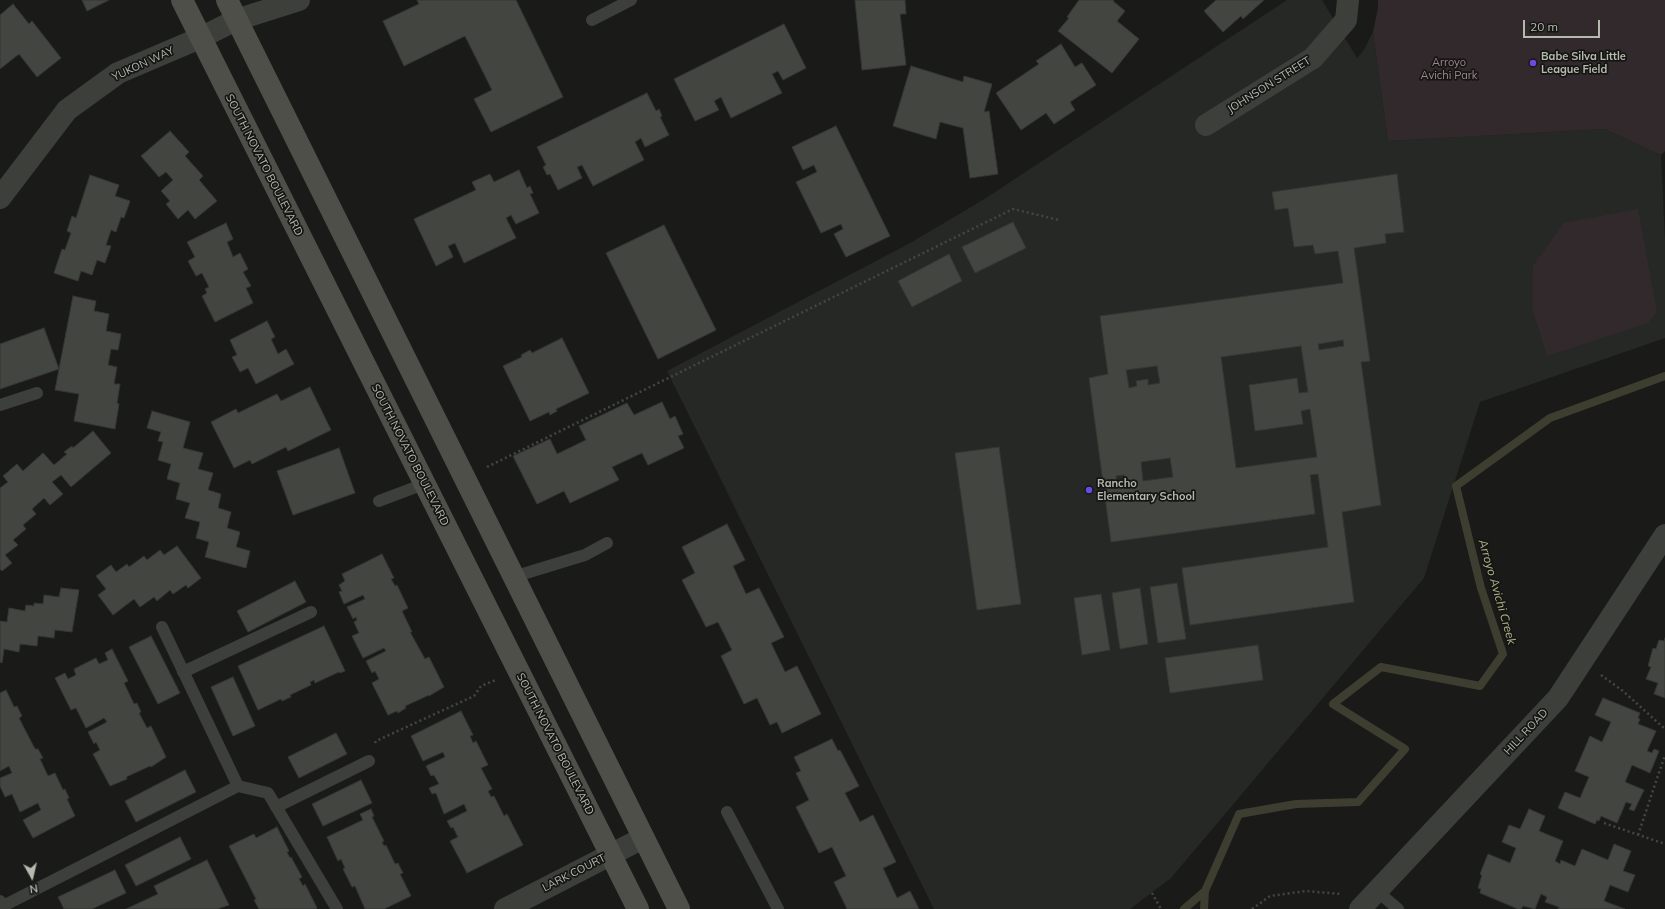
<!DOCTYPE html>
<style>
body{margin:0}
#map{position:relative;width:1665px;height:909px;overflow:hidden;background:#1a1b19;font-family:Mulish,sans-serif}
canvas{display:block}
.north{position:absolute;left:12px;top:857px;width:40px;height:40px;-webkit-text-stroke:3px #151614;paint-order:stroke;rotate:172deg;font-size:11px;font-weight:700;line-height:16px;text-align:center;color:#b6b9ad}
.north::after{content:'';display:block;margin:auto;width:14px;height:18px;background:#b6b9ad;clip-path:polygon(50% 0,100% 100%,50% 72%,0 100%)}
.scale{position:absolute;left:1523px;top:20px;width:77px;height:18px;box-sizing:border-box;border:2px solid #b6b9ad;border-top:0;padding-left:5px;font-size:12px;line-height:14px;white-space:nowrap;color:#b6b9ad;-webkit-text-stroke:3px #151614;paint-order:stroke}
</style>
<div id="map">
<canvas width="1665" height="909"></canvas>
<div class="north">N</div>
<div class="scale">20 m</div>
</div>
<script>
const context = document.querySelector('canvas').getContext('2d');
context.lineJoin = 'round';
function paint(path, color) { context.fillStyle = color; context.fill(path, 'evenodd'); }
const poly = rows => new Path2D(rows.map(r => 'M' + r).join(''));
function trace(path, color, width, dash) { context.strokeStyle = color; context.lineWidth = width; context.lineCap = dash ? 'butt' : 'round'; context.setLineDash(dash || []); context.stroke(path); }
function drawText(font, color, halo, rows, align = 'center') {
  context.font = font + ' Mulish,sans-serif'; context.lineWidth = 3.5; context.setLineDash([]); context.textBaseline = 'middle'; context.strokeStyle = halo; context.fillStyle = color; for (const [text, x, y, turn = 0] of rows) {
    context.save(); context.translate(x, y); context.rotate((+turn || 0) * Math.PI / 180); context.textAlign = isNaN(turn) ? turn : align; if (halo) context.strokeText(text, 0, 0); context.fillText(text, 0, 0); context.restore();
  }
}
paint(poly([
 [1287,0,1322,0,1357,58,1364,50,1373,32,1388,141,1604,129,1661,155,1665,240,1665,338,1480,402,1424,578,1171,878,1130,909,934,909,667,371,912,242,986,198]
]), '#262825');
paint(poly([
 [1378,0,1665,0,1665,151,1661,155,1604,129,1388,141,1373,32,1378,8],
 [1638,209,1657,312,1648,323,1547,356,1532,308,1533,266,1564,223]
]), '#32292c');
trace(poly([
 [1184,909,1205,891],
 [1204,909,1205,891,1239,814,1296,804,1358,802,1405,749,1333,704,1381,667,1480,686,1503,654,1481,588,1456,486,1550,418,1665,376]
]), '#3e3e30', 8);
const building = poly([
 [82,0,109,0,87,11,82,0],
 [417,0,516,0,563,97,491,132,474,99,492,90,465,36,404,66,383,21,419,4,417,0],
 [855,0,905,0,906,14,900,14,906,65,862,70,855,0],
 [1079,0,1114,0,1113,1,1125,11,1117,21,1139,39,1112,73,1058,31,1069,18,1067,17,1079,0],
 [1216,0,1264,0,1243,19,1241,16,1223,32,1204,11,1216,0],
 [13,4,29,24,32,21,61,58,37,77,19,54,0,69,0,15,13,4],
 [784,24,806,68,783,80,778,71,772,74,782,93,731,118,721,97,714,101,719,110,695,121,674,79,784,24],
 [1061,44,1075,67,1082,63,1096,85,1070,102,1075,110,1054,124,1046,113,1021,130,996,93,1039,64,1036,61,1061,44],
 [911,66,963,82,964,76,992,84,984,112,989,111,998,174,970,178,963,128,940,122,936,139,893,126,911,66],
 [647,93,656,111,659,109,662,116,660,117,669,135,645,147,641,138,635,142,644,160,593,186,582,165,577,167,582,178,558,190,550,174,547,175,543,167,546,165,537,147,647,93],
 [836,126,890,236,846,257,834,234,843,229,841,224,821,233,796,182,817,172,814,165,803,170,792,147,836,126],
 [170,131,189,152,185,156,203,176,199,180,217,201,195,219,188,210,178,219,166,204,170,201,161,191,173,180,166,172,159,177,141,156,170,131],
 [519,170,527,188,530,186,533,193,530,194,539,213,516,224,511,215,506,218,516,238,464,263,455,243,448,246,453,257,436,266,414,219,476,190,472,182,490,174,494,182,519,170],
 [1397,174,1404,232,1385,234,1386,243,1354,248,1370,361,1361,362,1381,505,1342,512,1354,602,1190,625,1182,568,1328,547,1318,474,1310,475,1315,514,1111,542,1089,378,1108,374,1100,316,1343,283,1338,251,1315,254,1313,245,1294,247,1288,208,1275,210,1272,192,1397,174],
 [1343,340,1344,346,1319,350,1318,344,1343,340],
 [1301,346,1308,392,1299,393,1297,378,1249,385,1255,431,1303,424,1301,411,1310,409,1317,457,1236,468,1221,357,1301,346],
 [1157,366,1160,383,1148,385,1148,379,1136,381,1137,386,1129,388,1126,370,1157,366],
 [1170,458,1173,477,1143,481,1141,462,1170,458],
 [1124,475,1126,483,1117,484,1116,476,1124,475],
 [90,175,119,185,115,196,130,201,124,218,121,217,116,232,111,230,106,245,111,246,105,263,97,260,92,275,81,271,78,281,54,273,62,249,65,250,71,233,67,231,72,216,76,218,90,175],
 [1013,222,1026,248,975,273,962,247,1013,222],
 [226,223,233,239,227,242,233,257,240,253,248,269,243,272,251,286,246,288,253,303,215,322,202,296,207,293,205,289,209,287,202,273,196,276,188,261,195,257,187,242,226,223],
 [664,225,716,330,658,359,606,253,664,225],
 [949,254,962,281,912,307,898,281,949,254],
 [73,296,96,301,94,311,109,314,106,331,121,334,118,350,111,349,108,365,117,367,114,384,120,384,117,403,119,404,115,429,74,421,79,394,55,390,73,296],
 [267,321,275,337,271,339,278,354,286,349,294,364,256,384,248,368,240,372,232,357,237,355,230,340,267,321],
 [44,328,59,369,0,389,0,344,44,328],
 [562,338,589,393,556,409,557,411,550,415,549,412,530,421,503,366,522,357,521,355,530,350,532,353,562,338],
 [310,387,331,430,288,451,286,447,252,464,250,460,234,468,211,422,236,409,238,413,277,394,281,401,310,387],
 [662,402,670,419,675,416,683,434,678,436,684,448,648,465,642,453,612,467,619,480,570,503,564,491,537,504,513,456,550,439,557,454,586,440,579,426,627,403,634,415,662,402],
 [152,411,190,422,183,448,203,453,198,469,213,473,208,490,221,494,218,508,231,512,227,528,240,532,236,547,250,551,246,568,205,557,209,542,196,538,200,522,185,518,190,503,176,499,180,483,167,479,171,464,158,460,163,442,158,441,161,432,147,428,152,411],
 [93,431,111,453,71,487,61,475,52,482,63,494,50,505,44,498,32,509,36,514,23,525,26,529,13,540,18,545,5,555,12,563,2,571,0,569,0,488,8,482,3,476,17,464,23,471,43,453,54,465,67,454,64,452,72,446,73,448,93,431],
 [999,447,1021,604,977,610,955,453,999,447],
 [339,448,355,493,293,515,277,471,339,448],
 [727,524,745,560,733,566,746,594,759,588,784,637,771,643,785,672,797,666,821,714,782,733,777,722,770,725,757,698,744,704,721,656,732,650,718,622,706,627,682,580,695,573,682,547,727,524],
 [177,546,201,578,188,588,186,585,173,594,170,590,157,601,154,597,140,607,134,599,113,615,98,595,106,589,96,576,111,565,116,572,127,564,129,567,144,556,147,560,160,550,164,555,177,546],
 [382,554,394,578,391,579,395,586,397,585,408,608,402,611,412,632,410,632,425,659,429,657,444,687,429,696,429,695,405,706,406,708,398,713,397,711,388,715,372,683,379,679,375,671,372,673,366,661,386,651,384,648,363,658,352,636,359,633,354,622,357,620,356,617,353,619,347,607,365,599,363,595,344,604,339,592,342,591,339,585,345,581,342,574,382,554],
 [295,581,306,602,248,632,237,611,295,581],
 [1177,583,1186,639,1158,643,1150,587,1177,583],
 [61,588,79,590,72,632,55,630,54,638,38,636,37,646,20,644,19,652,4,649,2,663,0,662,0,621,7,622,9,608,25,611,26,605,34,606,34,603,43,604,44,595,59,597,61,588],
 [1140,588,1148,644,1120,649,1112,593,1140,588],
 [1101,594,1110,650,1082,655,1074,598,1101,594],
 [324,626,345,671,340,673,339,672,315,683,314,680,310,682,311,685,290,695,291,697,282,701,281,699,258,710,238,666,324,626],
 [151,636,180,693,158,704,129,647,151,636],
 [1665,638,1665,698,1654,694,1658,683,1646,679,1651,667,1648,666,1653,648,1656,649,1659,640,1664,641,1665,638],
 [1258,645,1263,680,1170,693,1165,658,1258,645],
 [112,649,128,681,124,683,134,704,137,703,141,712,139,713,147,728,151,726,166,757,151,767,150,766,126,777,127,779,110,786,93,754,100,750,96,742,94,744,88,732,107,722,104,718,86,728,76,708,71,710,55,678,65,673,68,679,76,675,74,669,96,658,99,664,108,660,105,653,112,649],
 [233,677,255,726,233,736,211,687,233,677],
 [6,690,14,707,17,706,22,716,19,718,35,749,38,749,43,758,40,759,48,776,55,773,63,790,65,789,69,798,67,799,75,816,33,838,23,820,41,810,38,803,20,812,12,794,5,797,0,786,0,778,12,773,9,766,0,771,0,693,6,690],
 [1603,698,1640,713,1638,718,1640,719,1638,724,1656,731,1647,751,1652,753,1654,749,1659,751,1650,773,1632,765,1625,782,1644,790,1634,811,1629,809,1632,804,1626,802,1617,823,1601,816,1599,821,1597,820,1595,824,1558,808,1565,792,1580,798,1589,777,1575,771,1590,736,1602,742,1611,722,1595,715,1603,698],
 [461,711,473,735,470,736,473,743,476,741,488,765,481,768,492,789,488,791,491,797,494,796,504,816,507,814,523,845,467,873,450,841,458,837,453,827,451,828,447,821,467,811,464,804,444,814,436,793,432,794,429,788,439,784,434,775,431,776,426,766,445,757,443,752,423,761,411,736,461,711],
 [336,733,347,754,299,778,288,757,336,733],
 [832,739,838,751,840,750,859,786,845,793,860,822,873,815,896,862,883,868,897,898,910,891,919,909,847,909,834,882,846,876,832,847,819,853,796,807,809,800,796,773,801,771,794,757,832,739],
 [185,770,196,792,136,822,125,801,185,770],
 [361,780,372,803,323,826,312,804,361,780],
 [371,809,374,816,372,817,384,841,382,842,384,846,386,845,395,864,398,863,403,873,400,874,411,896,384,909,365,909,355,886,352,887,343,869,345,868,341,859,338,861,327,837,363,820,360,814,371,809],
 [1529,809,1545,816,1539,831,1563,841,1555,861,1560,864,1561,860,1575,866,1582,849,1608,860,1614,844,1631,851,1623,871,1635,875,1628,892,1610,885,1604,901,1625,909,1558,909,1559,907,1545,902,1547,897,1541,894,1535,909,1523,906,1521,909,1518,909,1480,893,1481,889,1478,888,1482,875,1480,874,1488,854,1510,863,1516,848,1502,842,1509,825,1520,829,1529,809],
 [277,827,289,851,287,852,290,858,291,857,302,877,299,879,303,886,305,884,317,908,316,909,259,909,254,900,256,899,229,846,254,834,256,838,277,827],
 [180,837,191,859,136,886,125,865,180,837],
 [207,860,229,905,217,909,126,909,158,894,154,886,207,860],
 [115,870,126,893,92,909,64,909,58,897,115,870]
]);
paint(building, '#434541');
trace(building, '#353733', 1);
trace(poly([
 [487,467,1013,209,1059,220],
 [1601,675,1623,691,1665,729],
 [375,743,376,741,474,696,481,686,496,680],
 [1604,823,1665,844],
 [1638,835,1665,755],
 [1152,893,1161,909],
 [1252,909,1270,896,1306,891,1341,894]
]), '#454640', 2.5, [2, 3]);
trace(poly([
 [592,20,631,0],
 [0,405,37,393],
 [379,501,424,484],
 [513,577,585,555,607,543],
 [162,627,238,786],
 [183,672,311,612],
 [276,807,369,761],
 [727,812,778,909],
 [1377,891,1398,909],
 [0,901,3,906,238,786,268,793,337,909]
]), '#3d3f3a', 12);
trace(poly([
 [1206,125,1313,58,1346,20,1348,0],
 [0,198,67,110,118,73,200,38,236,20,299,0],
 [505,909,643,838],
 [1360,909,1558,698,1665,535]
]), '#3d3f3a', 22);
trace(poly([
 [182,0,638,909],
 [227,0,679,909]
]), '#4d4f48', 22);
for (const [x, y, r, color] of [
 [1533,63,4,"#6b4ae2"],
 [1089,490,4,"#6b4ae2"]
]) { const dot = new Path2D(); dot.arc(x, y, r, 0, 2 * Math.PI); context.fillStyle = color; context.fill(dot); trace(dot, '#151614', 1.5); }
drawText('bold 11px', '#b6b9ad', '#151614', [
 ["Babe Silva Little",1541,57],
 ["League Field",1541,70],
 ["Rancho",1097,484],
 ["Elementary School",1097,497]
], 'left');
drawText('11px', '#a28590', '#151614', [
 ["Arroyo",1449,63],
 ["Avichi Park",1449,76]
]);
drawText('11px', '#b6b9ad', '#151614', [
 ["YUKON WAY",143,64,-25],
 ["JOHNSON STREET",1269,85,-32],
 ["SOUTH NOVATO BOULEVARD",264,165,63],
 ["SOUTH NOVATO BOULEVARD",410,455,63],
 ["HILL ROAD",1526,732,-47],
 ["SOUTH NOVATO BOULEVARD",555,744,63],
 ["LARK COURT",574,873,-27]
]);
drawText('italic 12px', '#b0b187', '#151614', [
 ["Arroyo Avichi Creek",1497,592,74]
]);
</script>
